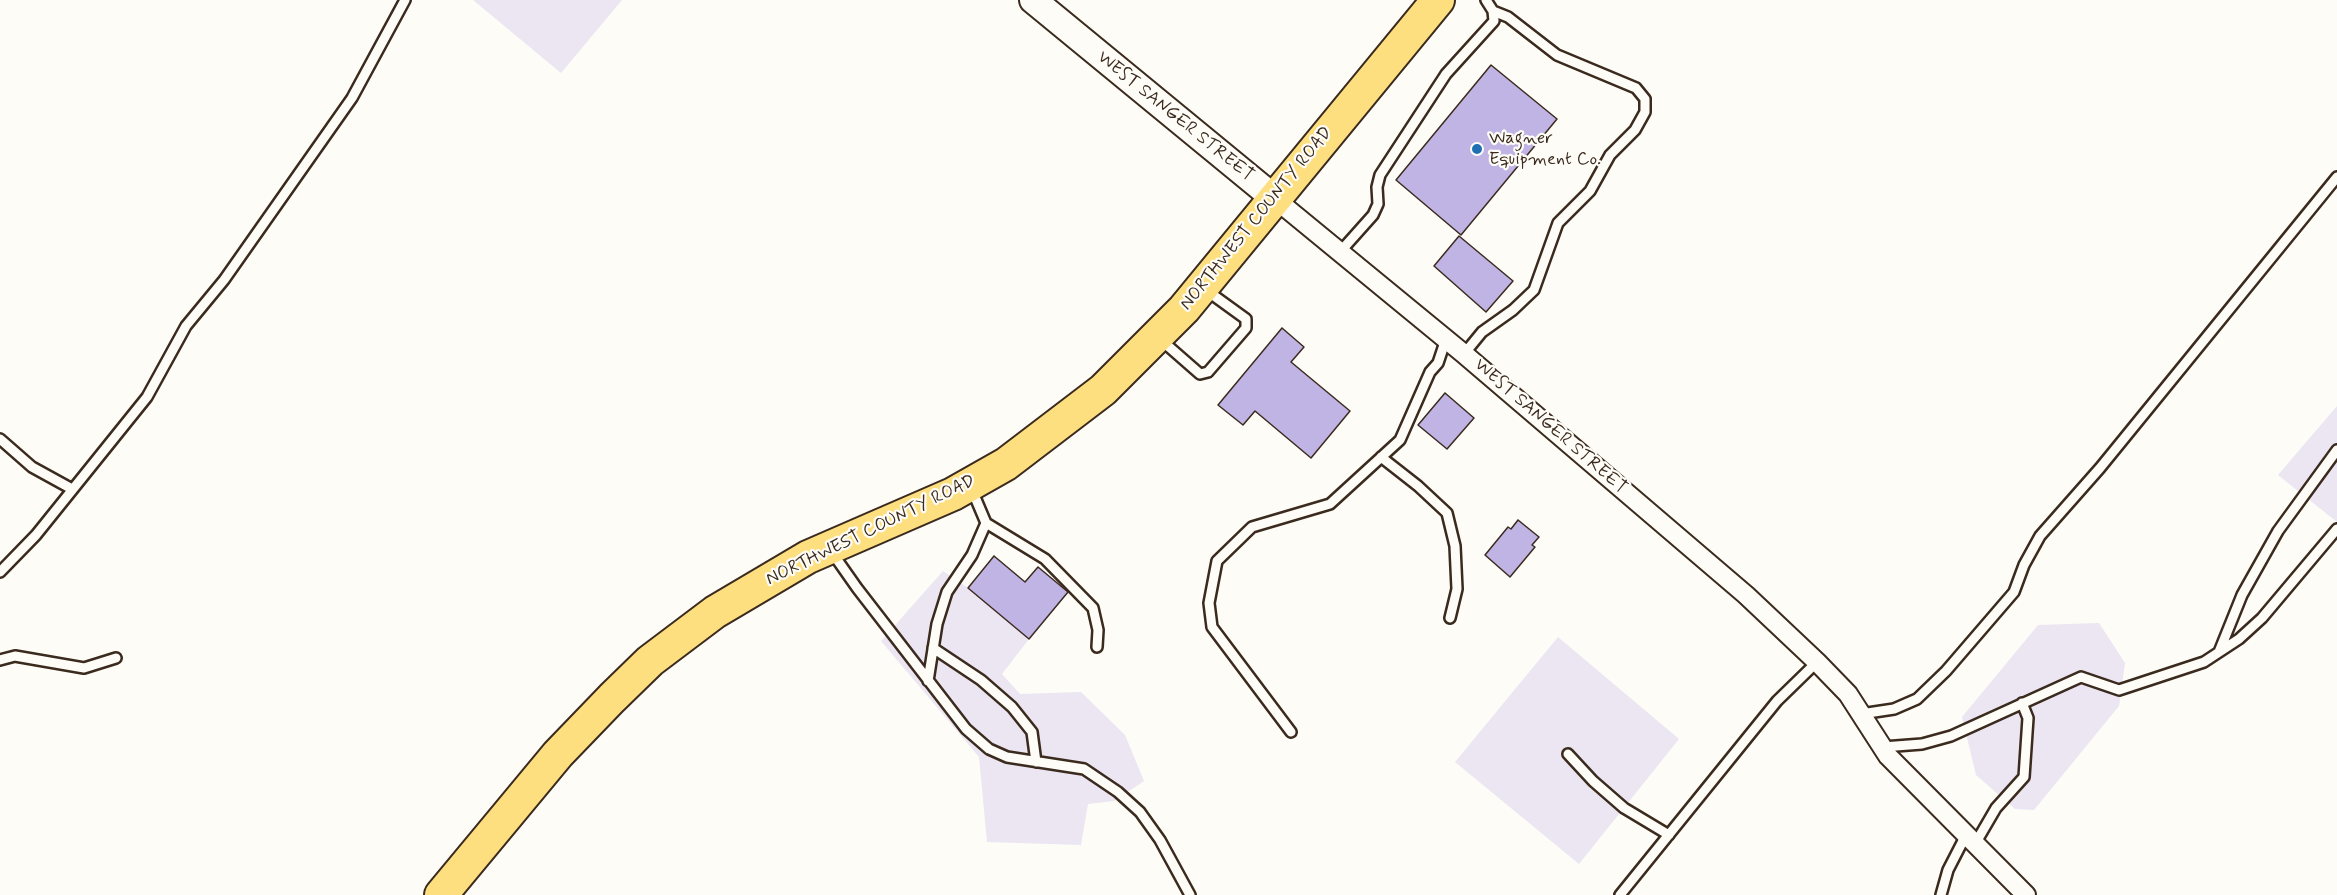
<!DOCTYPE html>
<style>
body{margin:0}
canvas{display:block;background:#fdfcf7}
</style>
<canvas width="2337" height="895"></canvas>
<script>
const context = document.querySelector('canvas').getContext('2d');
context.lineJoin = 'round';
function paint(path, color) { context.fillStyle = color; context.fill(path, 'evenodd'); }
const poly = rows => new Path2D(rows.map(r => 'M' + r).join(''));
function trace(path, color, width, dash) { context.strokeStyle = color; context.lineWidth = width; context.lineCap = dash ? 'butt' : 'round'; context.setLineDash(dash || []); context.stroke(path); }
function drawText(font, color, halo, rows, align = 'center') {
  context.font = font + ' Mynerve,sans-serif'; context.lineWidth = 4.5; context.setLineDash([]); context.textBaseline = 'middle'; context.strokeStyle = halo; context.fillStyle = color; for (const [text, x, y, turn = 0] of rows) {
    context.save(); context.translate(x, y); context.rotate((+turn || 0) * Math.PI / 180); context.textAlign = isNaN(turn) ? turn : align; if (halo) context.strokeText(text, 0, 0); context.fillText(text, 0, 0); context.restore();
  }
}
paint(poly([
 [473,0,622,0,561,73],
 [2337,406,2337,522,2278,475],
 [943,571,968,588,1029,639,1002,674,1020,694,1081,692,1125,735,1144,781,1114,801,1088,804,1081,845,987,842,979,757,881,641],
 [2099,623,2125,663,2119,706,2034,810,2015,809,1976,775,1962,717,2038,625],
 [1558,637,1679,739,1579,864,1455,762]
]), '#ebe6f2');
const building = poly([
 [1491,65,1557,119,1461,235,1396,180,1491,65],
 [1459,236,1513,281,1486,312,1434,266,1459,236],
 [1282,328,1304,347,1291,362,1350,411,1311,458,1255,411,1243,425,1218,405,1282,328],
 [1445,393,1474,418,1447,449,1418,425,1445,393],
 [1518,520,1539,537,1532,545,1535,547,1510,577,1485,555,1508,527,1511,529,1518,520],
 [994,556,1025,582,1038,567,1068,592,1029,639,968,588,994,556]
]);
paint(building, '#c0b4e5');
trace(building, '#3b2a1e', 1.5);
const service = poly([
 [1340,252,1373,215,1378,204,1377,187,1380,175,1446,74,1494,21,1493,11,1486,0],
 [1160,339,1200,374,1208,372,1246,328,1246,319,1206,290],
 [1464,354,1482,332,1513,310,1534,290,1558,223,1590,191,1610,155,1635,130,1645,112,1645,99,1636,88,1557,55,1508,17,1493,11],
 [0,439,32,467,72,489],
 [1381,457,1418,486,1447,513,1455,546,1457,589,1450,618],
 [986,523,1045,559,1093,608,1098,630,1097,647],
 [831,551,857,588,966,729,989,749,1007,757,1084,769,1118,792,1140,812,1160,840,1190,895],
 [0,572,36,535,147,397,186,326,224,280,352,98,405,0],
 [933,648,981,680,1012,707,1032,732,1036,762],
 [2219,652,2242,595,2278,531,2337,450],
 [0,660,15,656,84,668,116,658],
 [928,681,937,624,947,592,972,555,986,523,972,490],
 [1861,714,1894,709,1917,699,1946,671,2014,592,2024,565,2040,536,2100,468,2337,177],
 [1291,732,1212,627,1209,603,1217,561,1252,527,1330,504,1400,440,1430,372,1438,363,1446,339],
 [1883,747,1922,744,1951,736,2081,677,2119,690,2204,662,2239,639,2262,618,2337,529],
 [1568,754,1593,781,1624,808,1669,835],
 [1975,844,1996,808,2024,777,2028,718,2022,703],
 [1620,895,1777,701,1817,662],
 [1941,895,1948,870,1966,835]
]);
const minor = poly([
 [1274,198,1464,354,1746,595,1817,662,1848,694,1888,756,2026,895]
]);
const secondary = poly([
 [1033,0,1274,198]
]);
const trunk = poly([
 [441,895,558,754,612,698,650,661,715,612,808,557,953,494,1006,464,1103,390,1184,309,1438,0]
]);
trace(service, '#3b2a1e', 14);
trace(minor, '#3b2a1e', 22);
trace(secondary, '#3b2a1e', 30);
trace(trunk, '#3b2a1e', 36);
trace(service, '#fdfcf7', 9);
trace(minor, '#fdfcf7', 18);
trace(secondary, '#fdfcf7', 26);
trace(trunk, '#fedf80', 32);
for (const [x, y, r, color] of [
 [1477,149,6,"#1f6fb2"]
]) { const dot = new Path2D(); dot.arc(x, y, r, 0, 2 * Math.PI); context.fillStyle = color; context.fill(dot); trace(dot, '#fdfcf7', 2); }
drawText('18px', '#3b2a1e', '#fdfcf7', [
 ["WEST SANGER STREET",1175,117,39],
 ["NORTHWEST COUNTY ROAD",1257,219,-51],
 ["WEST SANGER STREET",1550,427,41],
 ["NORTHWEST COUNTY ROAD",871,531,-26]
]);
drawText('18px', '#3b2a1e', '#fdfcf7', [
 ["Wagner",1489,139],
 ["Equipment Co.",1489,160]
], 'left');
</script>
